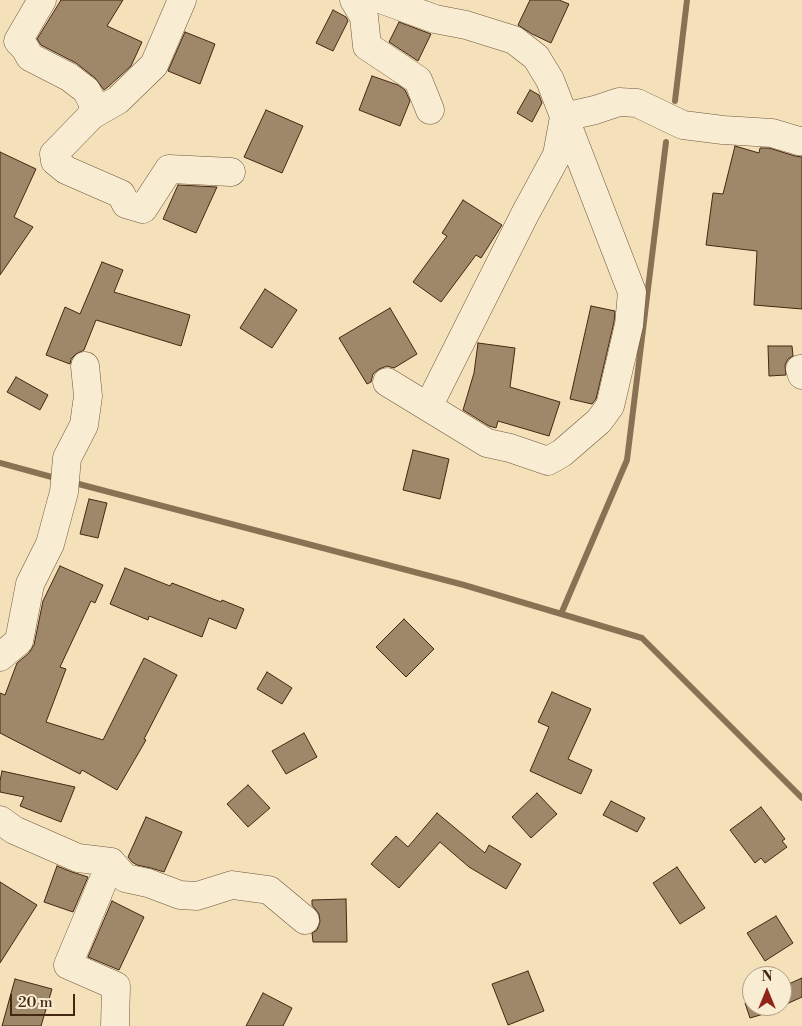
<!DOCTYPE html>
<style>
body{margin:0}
#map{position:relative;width:802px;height:1026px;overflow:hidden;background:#f4e1ba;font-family:"Libre Bodoni",serif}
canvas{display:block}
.north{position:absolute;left:742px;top:966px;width:50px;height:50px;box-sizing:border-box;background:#f8ecd2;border:1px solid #b09e85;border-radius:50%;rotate:0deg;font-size:14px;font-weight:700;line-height:20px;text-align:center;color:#432811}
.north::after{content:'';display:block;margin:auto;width:18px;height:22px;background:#8f2418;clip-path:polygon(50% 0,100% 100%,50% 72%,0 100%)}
.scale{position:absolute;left:10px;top:994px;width:65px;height:22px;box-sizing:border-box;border:2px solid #432811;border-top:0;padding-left:6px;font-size:15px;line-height:18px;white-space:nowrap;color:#432811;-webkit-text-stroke:4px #f8ecd2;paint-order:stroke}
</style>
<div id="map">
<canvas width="802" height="1026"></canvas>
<div class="north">N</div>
<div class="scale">20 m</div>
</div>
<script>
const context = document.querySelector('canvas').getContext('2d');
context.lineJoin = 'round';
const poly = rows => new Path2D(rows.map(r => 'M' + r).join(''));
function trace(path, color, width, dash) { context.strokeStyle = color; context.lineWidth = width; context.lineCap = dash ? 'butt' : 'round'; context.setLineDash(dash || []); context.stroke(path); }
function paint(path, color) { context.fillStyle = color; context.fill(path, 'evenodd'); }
trace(poly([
 [675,101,687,0],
 [0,463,59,479],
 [71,482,464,585,642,638,802,798],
 [561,614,627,460,666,142]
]), '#897154', 6);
const building = poly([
 [61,0,123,0,107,26,142,42,131,66,108,87,104,90,95,78,76,63,41,45,37,39,61,0],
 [530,0,559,0,569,4,551,43,532,34,518,25,530,0],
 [333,10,346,17,348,21,333,51,316,43,333,10],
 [399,22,431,34,418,61,389,42,399,22],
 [185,32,215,44,200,84,168,71,185,32],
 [372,76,398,85,405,90,410,101,400,126,359,110,372,76],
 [530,90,539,95,542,103,532,122,517,113,530,90],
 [266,110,303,126,282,173,244,157,266,110],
 [735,146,759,153,760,148,769,148,795,156,802,157,802,309,754,305,757,251,706,245,713,193,723,194,735,146],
 [0,152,36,169,14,217,33,227,0,275,0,152],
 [178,185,217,187,196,233,163,219,178,185],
 [463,200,502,225,481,258,476,255,441,302,413,282,447,236,442,233,463,200],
 [102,262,123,270,114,292,190,315,181,346,96,320,84,350,76,354,71,359,70,364,46,355,65,307,80,314,102,262],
 [265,289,297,310,272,348,240,328,265,289],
 [591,306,615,311,614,322,596,399,592,404,570,399,591,306],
 [390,308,417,354,394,368,387,366,379,369,373,374,371,382,367,384,339,338,390,308],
 [478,343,515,348,510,387,560,402,549,436,498,421,496,428,489,426,463,410,474,373,478,343],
 [768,346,792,346,793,356,788,359,785,365,786,375,769,376,768,346],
 [16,377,48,395,40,410,7,392,16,377],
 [413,450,449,459,440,499,403,490,413,450],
 [89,499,107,503,98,538,80,534,89,499],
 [60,566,103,585,95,603,91,601,60,667,66,669,46,722,103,740,144,658,177,675,144,739,146,740,117,790,82,770,80,774,0,733,0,693,5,695,17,663,29,653,34,645,43,601,60,566],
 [125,568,170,586,172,583,221,602,222,600,244,609,236,629,209,618,202,637,149,616,148,620,110,604,125,568],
 [404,619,434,649,406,677,376,647,404,619],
 [267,672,292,688,282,704,257,689,267,672],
 [552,692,591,709,568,759,592,770,581,794,530,771,549,727,538,722,552,692],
 [304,733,317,757,286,774,272,751,304,733],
 [2,771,75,787,61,822,20,806,24,797,0,792,0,781,2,771],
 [248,785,270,808,248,827,227,804,248,785],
 [537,793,557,814,531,838,512,817,537,793],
 [611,801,645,818,637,832,603,815,611,801],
 [761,807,785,839,782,841,787,847,765,863,761,858,755,863,730,830,761,807],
 [437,813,485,853,489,845,521,864,506,889,469,867,440,842,399,888,371,864,396,836,408,847,437,813],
 [146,817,182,832,164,872,151,868,137,865,132,862,128,857,146,817],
 [57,866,72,872,88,877,73,912,44,902,57,866],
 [677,867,705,908,680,924,653,883,677,867],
 [0,882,37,905,0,963,0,882],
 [346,899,347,942,313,942,312,933,317,930,320,922,319,914,312,905,312,900,346,899],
 [112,901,144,917,119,970,88,957,112,901],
 [776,916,793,943,765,961,747,933,776,916],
 [528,971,544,1011,508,1025,492,984,528,971],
 [802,978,802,997,780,1007,781,1009,750,1018,745,1003,752,1000,752,1006,782,1006,782,987,802,978],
 [15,979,52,989,41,1026,2,1026,15,979],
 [263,993,292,1008,283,1026,246,1026,263,993]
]);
paint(building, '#9f8869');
trace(building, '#432811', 1);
const minor = poly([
 [42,0,18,41,25,48,30,57,69,77,86,90,93,103,92,115],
 [182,0,154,65,118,100,92,115,54,154,55,161,66,170,121,194,126,204,143,209,169,169,231,172],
 [354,0,364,17,367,46,418,80,430,110],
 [383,0,435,19,466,25,514,40,536,57,550,80,632,292,629,325,610,406,599,421,562,453,548,461,510,448,487,443,387,382],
 [564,117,595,110,619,102,637,103,683,125,723,130,772,133,799,141,802,141],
 [800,369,802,375],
 [428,407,525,214,557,155,564,117],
 [0,657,19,641,30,584,50,544,64,492,67,458,84,425,88,396,85,366],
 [0,820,14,830,78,858,111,862,125,878,148,883,180,895,197,896,232,885,269,890,305,920],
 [111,862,68,965,116,986,115,1026]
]);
trace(minor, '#6f563b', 29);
trace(minor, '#f8ecd2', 28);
</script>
